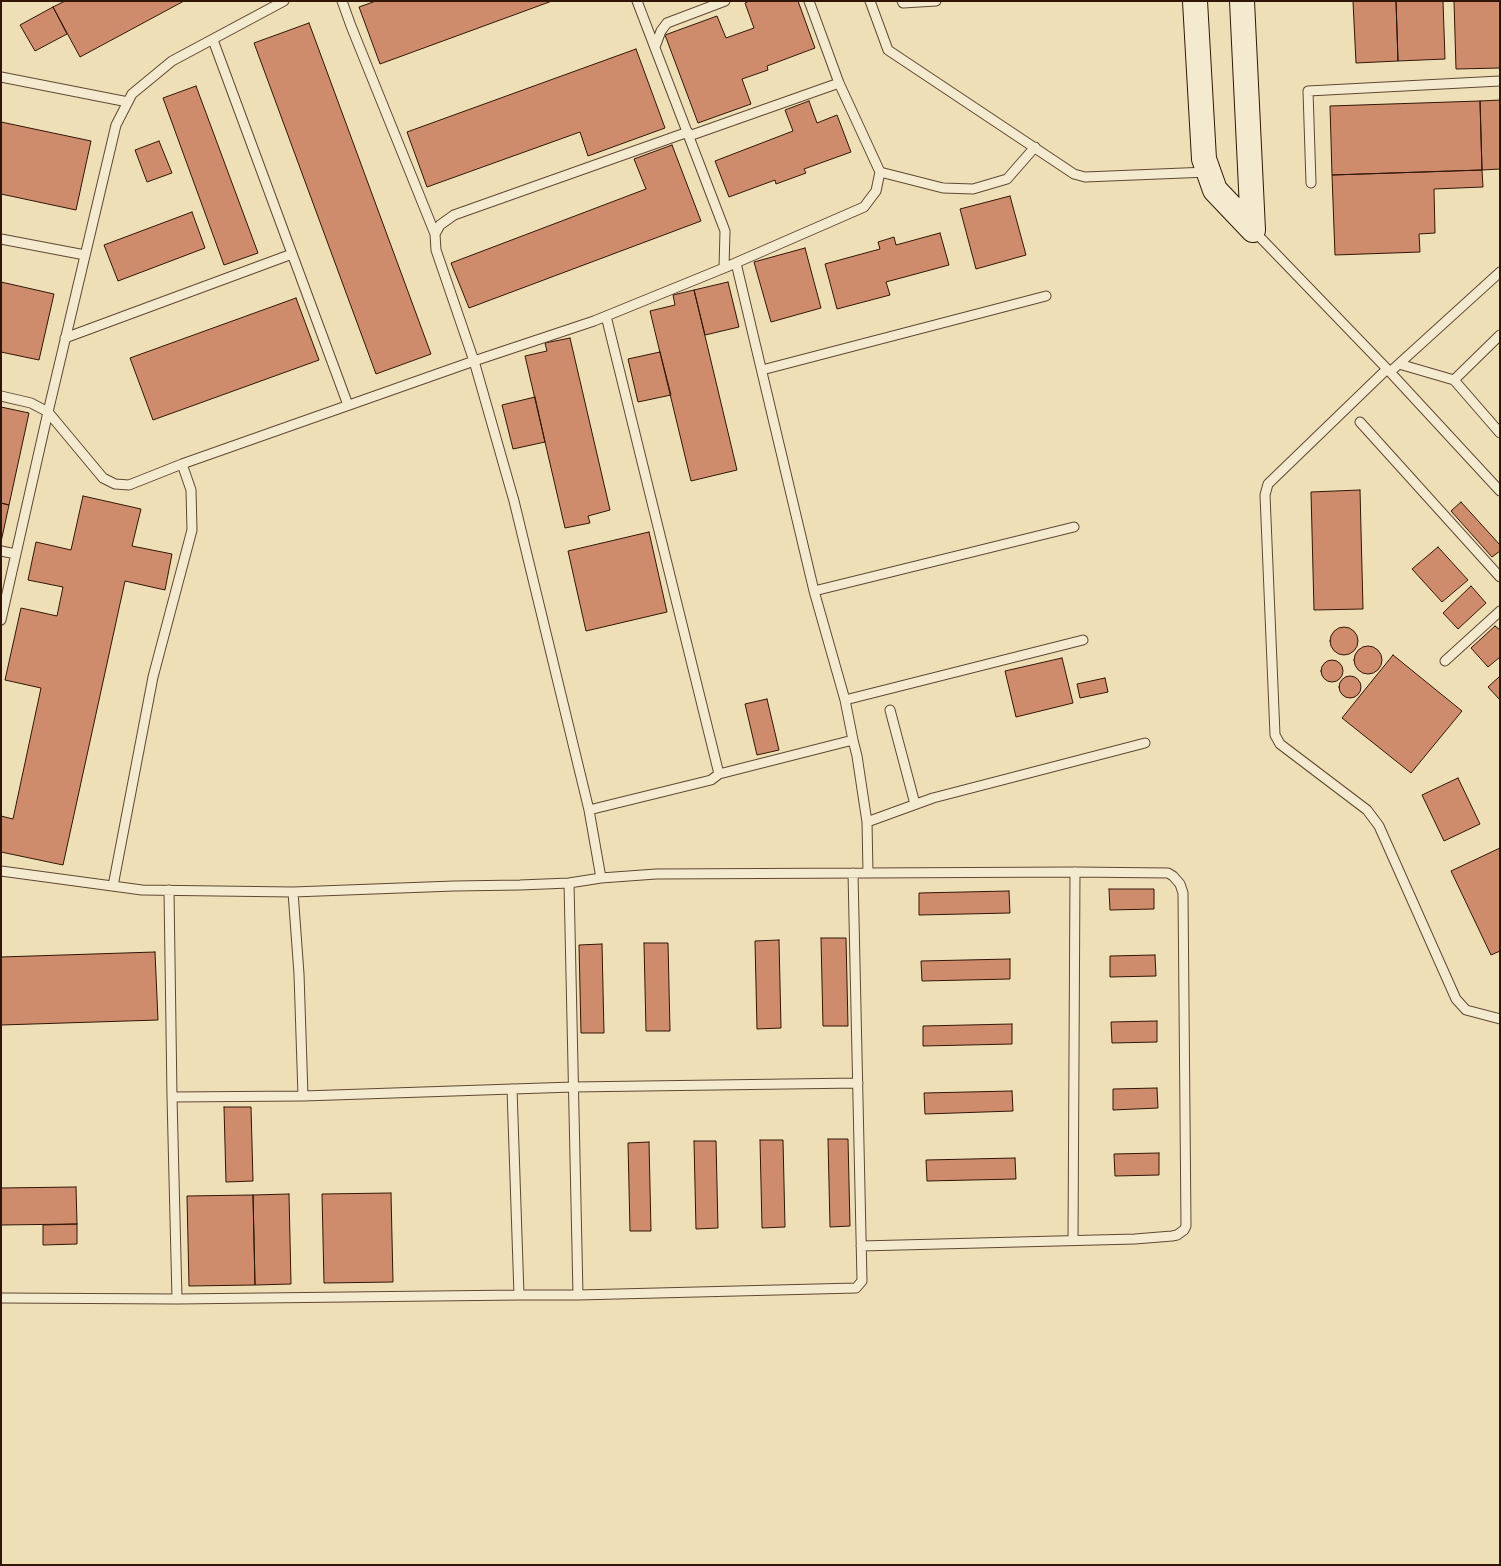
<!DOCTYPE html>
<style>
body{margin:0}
#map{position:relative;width:1501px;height:1566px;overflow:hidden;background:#eedfb7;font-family:"IM FELL French Canon",serif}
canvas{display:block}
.frame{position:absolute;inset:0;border:2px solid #311606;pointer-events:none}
</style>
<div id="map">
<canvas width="1501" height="1566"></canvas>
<div class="frame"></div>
</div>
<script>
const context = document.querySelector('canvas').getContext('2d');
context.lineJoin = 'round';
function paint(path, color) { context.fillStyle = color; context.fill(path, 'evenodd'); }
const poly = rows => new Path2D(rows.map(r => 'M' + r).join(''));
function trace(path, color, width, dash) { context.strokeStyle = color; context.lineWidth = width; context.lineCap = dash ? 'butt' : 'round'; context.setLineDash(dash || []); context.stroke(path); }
const building = poly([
 [65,1,184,1,80,57,53,7,65,1],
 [376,1,552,1,380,64,359,7,376,1],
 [749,1,798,1,815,48,767,66,768,70,742,79,751,104,698,123,665,35,717,16,726,38,754,28,745,3,749,1],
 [1353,1,1396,1,1398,61,1356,63,1353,1],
 [1396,1,1443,1,1445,59,1398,61,1396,1],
 [1454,1,1500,1,1500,68,1456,69,1454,1],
 [53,7,67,34,35,51,20,25,53,7],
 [309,23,431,354,376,374,254,43,309,23],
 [636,49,665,128,588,156,580,132,427,187,407,132,636,49],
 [196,86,258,253,224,265,163,98,196,86],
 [1500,100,1500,169,1482,170,1480,101,1500,100],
 [809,101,817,123,837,115,851,152,804,169,806,173,776,184,775,180,729,197,715,161,793,131,785,110,809,101],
 [1480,101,1482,170,1332,175,1330,106,1480,101],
 [1,122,91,141,76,210,1,194,1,122],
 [159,141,172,173,147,182,135,150,159,141],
 [672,145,701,221,469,308,451,263,646,189,634,159,672,145],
 [1482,170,1483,187,1434,189,1435,233,1419,234,1420,252,1335,255,1332,175,1482,170],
 [1010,196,1026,255,976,269,960,209,1010,196],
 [192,212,205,248,118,281,104,245,192,212],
 [940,233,949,265,886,282,890,295,837,309,825,264,880,249,878,242,894,237,896,245,940,233],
 [805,248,821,308,771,322,754,262,805,248],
 [1,282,54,294,39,360,1,352,1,282],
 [728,282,739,327,705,335,694,290,728,282],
 [694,290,737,470,691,481,650,311,675,305,673,295,694,290],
 [296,298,319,360,153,420,130,358,296,298],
 [570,338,610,510,588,516,590,523,565,528,525,356,547,351,545,343,570,338],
 [660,352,671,395,638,402,628,359,660,352],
 [535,397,545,442,513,449,502,405,535,397],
 [1,407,29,413,9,505,1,503,1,407],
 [1360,490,1363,609,1314,610,1311,492,1360,490],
 [83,496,141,509,132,546,172,554,165,590,125,581,63,865,1,852,1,816,13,819,41,688,5,680,21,608,57,616,63,587,28,580,36,542,71,550,83,496],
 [1461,502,1500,545,1500,551,1492,557,1451,511,1461,502],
 [1,503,9,505,1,542,1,503],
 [649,532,667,612,586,631,568,551,649,532],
 [1438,547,1468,580,1442,602,1412,569,1438,547],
 [1471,586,1486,603,1458,629,1443,613,1471,586],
 [1495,626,1500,630,1500,657,1488,667,1471,648,1495,626],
 '1330 641a14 14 0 1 1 28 0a14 14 0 1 1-28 0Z',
 '1354 660a14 14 0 1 1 28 0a14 14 0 1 1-28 0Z',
 [1393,655,1462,711,1411,773,1342,718,1393,655],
 [1062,658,1073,703,1016,717,1005,671,1062,658],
 '1321 671a11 11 0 1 1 22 0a11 11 0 1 1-22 0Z',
 [1500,676,1500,700,1488,687,1500,676],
 '1339 687a11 11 0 1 1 22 0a11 11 0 1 1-22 0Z',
 [1105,678,1108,692,1080,698,1077,684,1105,678],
 [767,699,779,750,757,755,745,704,767,699],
 [1458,778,1480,824,1444,841,1422,795,1458,778],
 [1500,848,1500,951,1491,955,1451,871,1500,848],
 [1109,889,1154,889,1154,909,1110,910,1109,889],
 [1009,891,1010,913,919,915,919,893,1009,891],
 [821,938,846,938,848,1026,823,1026,821,938],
 [779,940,781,1028,757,1029,755,941,779,940],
 [644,943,668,943,670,1031,646,1031,644,943],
 [602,944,604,1033,581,1033,579,945,602,944],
 [155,952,158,1020,1,1025,1,957,155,952],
 [1155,955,1156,976,1110,977,1110,956,1155,955],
 [1010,959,1010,979,922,981,921,961,1010,959],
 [1157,1021,1157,1042,1112,1043,1111,1022,1157,1021],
 [1012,1024,1012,1044,923,1046,923,1026,1012,1024],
 [1157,1088,1158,1108,1113,1110,1113,1089,1157,1088],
 [1012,1091,1013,1111,925,1114,924,1093,1012,1091],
 [224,1107,251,1107,253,1181,226,1182,224,1107],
 [828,1139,848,1139,850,1226,830,1227,828,1139],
 [760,1140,783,1140,785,1227,762,1228,760,1140],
 [694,1141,716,1141,718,1228,696,1229,694,1141],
 [649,1142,651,1231,630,1231,628,1143,649,1142],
 [1159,1153,1159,1175,1115,1176,1114,1154,1159,1153],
 [1015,1158,1016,1179,927,1181,926,1160,1015,1158],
 [76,1187,77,1224,1,1225,1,1188,76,1187],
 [391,1193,393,1282,324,1283,322,1194,391,1193],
 [289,1194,291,1284,255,1285,253,1195,289,1194],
 [253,1195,255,1285,189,1286,187,1196,253,1195],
 [77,1224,77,1244,43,1245,43,1225,77,1224]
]);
paint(building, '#ce8c6c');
trace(building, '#311606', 1);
const lane = poly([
 [342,1,351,26,435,234],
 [637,1,725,231,724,268],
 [870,1,888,50,1074,174,1085,177,1208,172],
 [902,1,903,3,936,1],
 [213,40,348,405],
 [655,47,661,31,667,23,725,1],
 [1,77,128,102],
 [689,136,839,83],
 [880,172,943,188,973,189,1007,179,1035,147],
 [1311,183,1308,91,1500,81],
 [1253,230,1390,372,1500,491],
 [1,239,85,255],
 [606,316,719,774],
 [65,338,292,254],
 [1399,364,1454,380,1500,433],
 [1387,369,1268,484,1265,495,1275,735,1280,744,1367,810,1379,826,1456,999,1466,1010,1500,1019],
 [762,370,1046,296],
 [1390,372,1500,272],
 [1454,380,1500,335],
 [1,396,31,403,48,412,103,478,115,484,129,485,182,464,474,361,594,321,724,268,864,207,876,191,880,172,839,83,809,1],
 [1360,422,1500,577],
 [1,551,16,554],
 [814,591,1074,527],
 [1,620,48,412,116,125,132,94,172,61,284,1],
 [1445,661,1500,611],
 [845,700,1083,640],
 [890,710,915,804],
 [853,740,857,756,867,822,868,873],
 [589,810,711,780,719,774,853,740,845,700,814,591,736,263],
 [867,822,933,798,1145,743],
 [1,871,142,890,293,892,454,886,520,885,569,883,601,878,656,874,1075,872,1168,873,1173,876,1180,884,1183,893,1186,1226,1184,1230,1177,1235,1172,1236,1135,1239,861,1246],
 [601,878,589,810,514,501,474,361,436,250,435,234,440,225,454,215,688,132],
 [569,883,578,1295,856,1288,862,1281,853,873],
 [113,886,153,677,192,530,191,490,182,464],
 [169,890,172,1097,177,1299],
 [293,892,299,974,303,1096],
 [512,1089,519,1295],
 [172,1097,303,1096,573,1087,858,1083],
 [1073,1240,1075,872],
 [1,1298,177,1299,519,1295,578,1295]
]);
const secondary = poly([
 [1195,1,1204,159,1215,190,1253,230],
 [1242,1,1253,230]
]);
trace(lane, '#604832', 11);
trace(secondary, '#311606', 26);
trace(lane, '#f4ead0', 9);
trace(secondary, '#f4ead0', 24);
</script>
